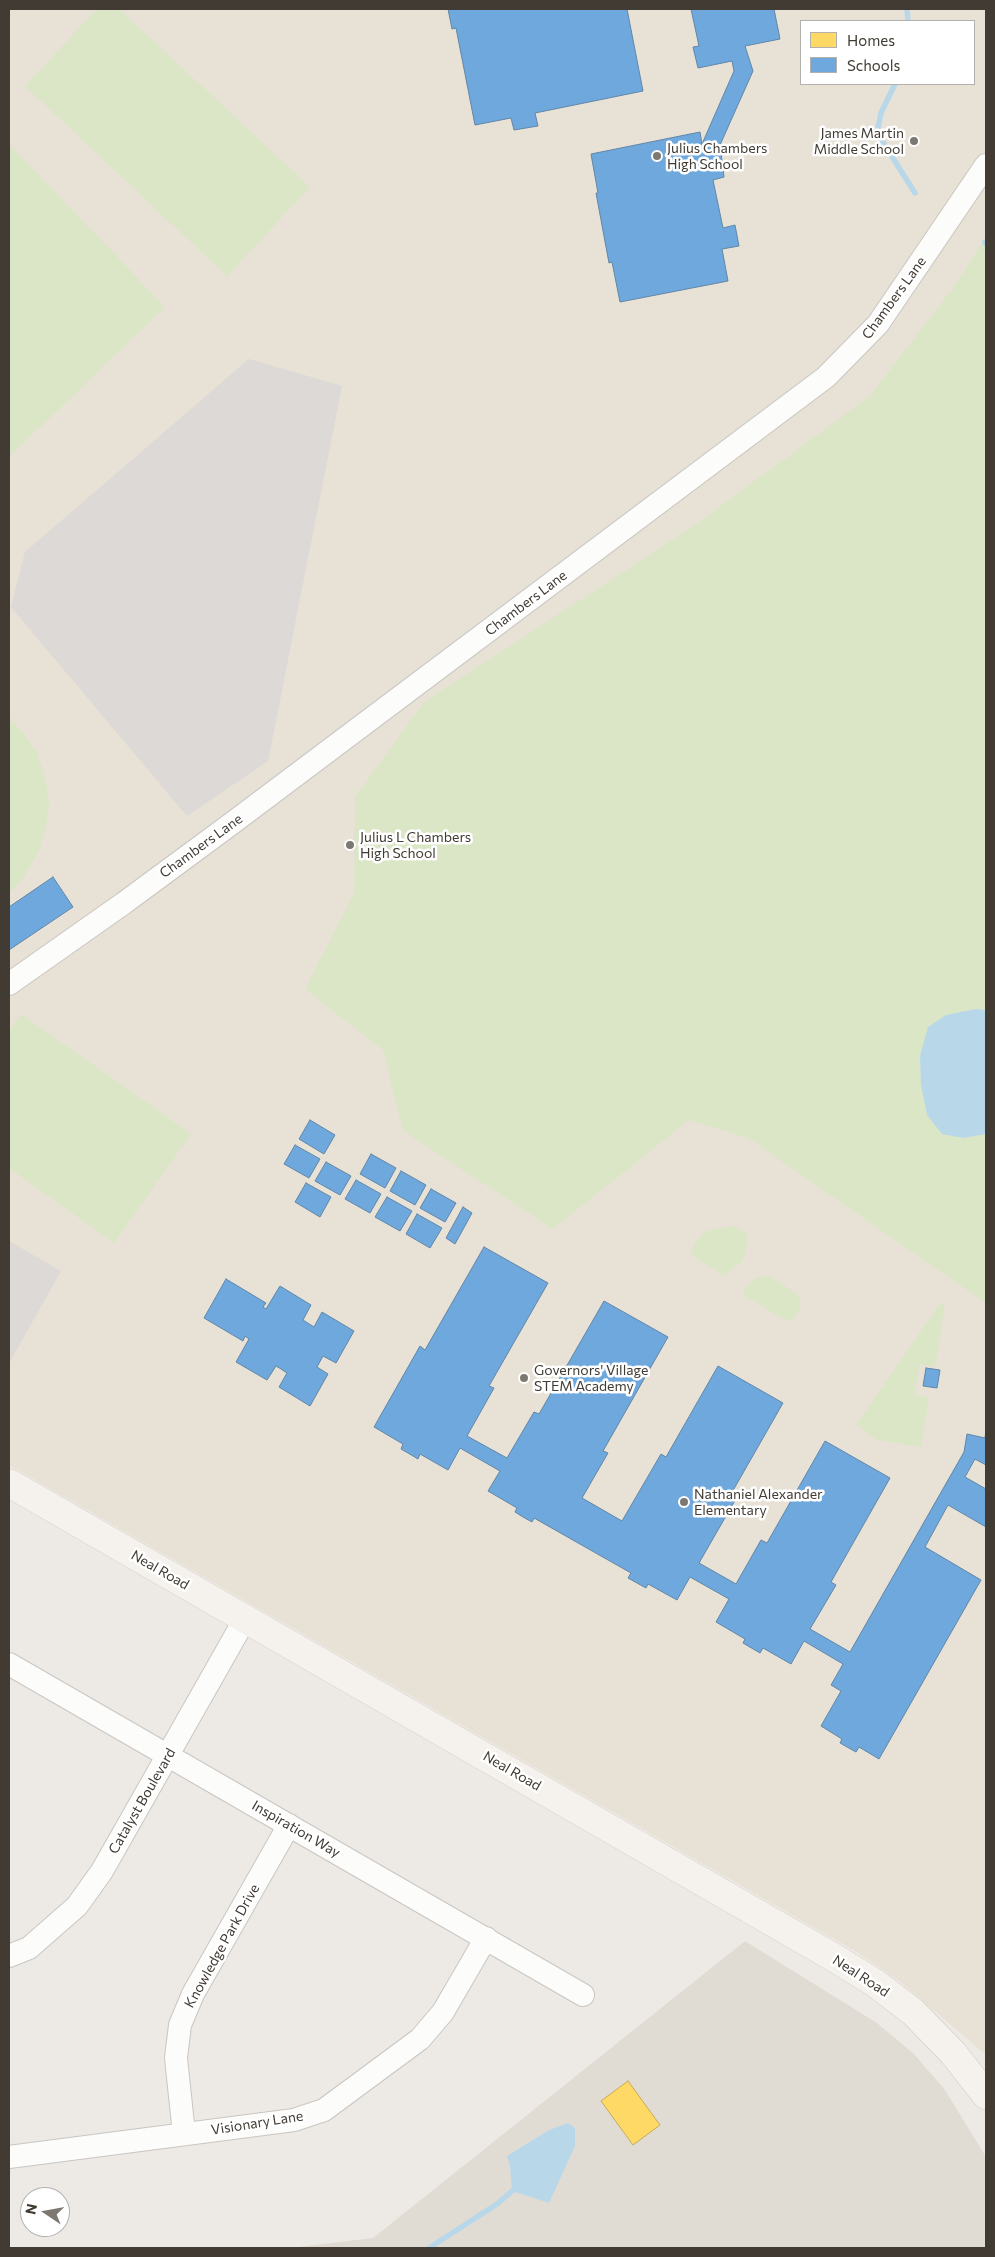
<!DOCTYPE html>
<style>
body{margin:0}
#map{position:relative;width:995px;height:2257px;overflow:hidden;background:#edeae6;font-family:Commissioner,sans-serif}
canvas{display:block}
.frame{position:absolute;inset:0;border:10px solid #413b33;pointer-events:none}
.legend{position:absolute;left:800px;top:20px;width:175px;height:65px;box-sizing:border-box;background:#fff;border:1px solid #b3b1ad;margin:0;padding:6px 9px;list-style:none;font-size:15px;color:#413b33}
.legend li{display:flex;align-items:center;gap:10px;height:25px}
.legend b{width:25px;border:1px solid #b3b1ad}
.north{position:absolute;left:20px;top:2187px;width:50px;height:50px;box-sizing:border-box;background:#fff;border:1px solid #b3b1ad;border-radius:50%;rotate:282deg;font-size:14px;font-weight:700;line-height:20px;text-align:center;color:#413b33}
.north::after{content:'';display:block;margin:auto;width:18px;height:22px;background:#7d7872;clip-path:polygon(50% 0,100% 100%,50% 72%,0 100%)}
</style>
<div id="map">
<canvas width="995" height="2257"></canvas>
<div class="frame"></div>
<ul class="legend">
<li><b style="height:14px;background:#ffd966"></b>Homes</li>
<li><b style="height:14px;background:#6fa8dc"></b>Schools</li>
</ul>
<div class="north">N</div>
</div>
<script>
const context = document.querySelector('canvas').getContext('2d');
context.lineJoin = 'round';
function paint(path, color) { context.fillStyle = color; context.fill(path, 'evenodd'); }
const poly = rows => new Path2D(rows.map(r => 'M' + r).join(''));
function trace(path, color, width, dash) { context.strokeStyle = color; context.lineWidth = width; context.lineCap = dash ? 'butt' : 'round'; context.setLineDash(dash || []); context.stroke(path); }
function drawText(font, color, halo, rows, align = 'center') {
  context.font = font + ' Commissioner,sans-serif'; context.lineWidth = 5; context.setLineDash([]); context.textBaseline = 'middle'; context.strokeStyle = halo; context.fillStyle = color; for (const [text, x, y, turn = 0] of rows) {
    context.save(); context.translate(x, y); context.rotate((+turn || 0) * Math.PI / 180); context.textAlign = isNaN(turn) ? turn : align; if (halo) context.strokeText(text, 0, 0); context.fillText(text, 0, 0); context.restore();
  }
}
paint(poly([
 [745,1941,877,2023,914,2054,945,2090,986,2157,986,2248,289,2248,373,2238]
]), '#e1dcd3');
paint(poly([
 [9,9,986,9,986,2055,899,1981,860,1954,9,1465],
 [801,21,974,21,974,84,801,84]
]), '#e8e1d5');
paint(poly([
 [97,9,119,9,310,187,227,276,25,86],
 [9,144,165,307,11,455,9,453],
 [986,237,986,1303,748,1138,689,1120,553,1229,403,1131,383,1050,305,989,354,893,355,797,424,702,695,525,870,396,953,288],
 [9,718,22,731,36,751,45,775,49,803,46,830,39,850,23,879,9,893],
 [21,1014,191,1134,114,1243,9,1168,9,1031],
 [735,1226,747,1234,747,1246,743,1260,738,1266,736,1264,726,1276,691,1255,694,1244,703,1233,714,1229],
 [768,1275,797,1294,800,1299,801,1307,794,1318,789,1320,779,1317,744,1295,744,1289,754,1279],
 [941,1302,945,1305,935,1367,920,1364,914,1395,929,1397,921,1447,877,1440,856,1425]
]), '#dbe6c7');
paint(poly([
 [249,359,342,386,268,761,187,816,11,607,25,552],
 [9,1241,61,1271,9,1363]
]), '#dcd9d6');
paint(poly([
 [976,1009,986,1010,986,1134,963,1138,942,1134,927,1115,921,1085,920,1056,928,1027,946,1015],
 [568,2123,575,2128,575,2146,549,2203,512,2191,510,2166,507,2156,549,2130]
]), '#b8d8ea');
const homes = poly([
 [628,2081,660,2125,633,2145,601,2101,628,2081]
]);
paint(homes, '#ffd966');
trace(homes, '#c6aa57', 1);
const schools = poly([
 [448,9,627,9,643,91,535,113,538,126,514,130,511,118,475,125,456,28,452,29,448,9],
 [691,9,774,9,780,39,745,46,753,71,720,145,724,177,713,180,723,228,735,225,739,246,722,249,728,281,620,302,612,262,609,263,596,193,598,193,591,154,700,132,702,144,734,71,732,61,698,68,693,47,699,46,691,9],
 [53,877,73,907,9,950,9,907,53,877],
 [310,1120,335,1135,324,1154,299,1139,310,1120],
 [295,1145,320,1159,309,1178,284,1164,295,1145],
 [371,1154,396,1168,385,1188,360,1174,371,1154],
 [326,1162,351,1176,340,1195,315,1181,326,1162],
 [401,1171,426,1185,415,1205,390,1191,401,1171],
 [356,1180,381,1194,370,1213,345,1199,356,1180],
 [306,1183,331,1197,320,1217,295,1202,306,1183],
 [431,1189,456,1203,445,1222,420,1208,431,1189],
 [387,1197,412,1211,400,1231,375,1217,387,1197],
 [463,1207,472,1213,455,1244,446,1238,463,1207],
 [417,1214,442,1228,430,1248,406,1234,417,1214],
 [484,1247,548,1283,489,1386,494,1388,467,1436,507,1458,534,1412,539,1414,604,1301,668,1337,603,1451,608,1453,582,1498,622,1521,661,1454,666,1457,718,1366,783,1403,731,1494,737,1497,699,1563,736,1584,761,1540,767,1543,825,1441,890,1478,831,1582,836,1585,810,1629,850,1652,964,1452,967,1434,985,1438,986,1430,986,1465,975,1459,965,1477,986,1489,986,1527,948,1505,925,1547,981,1580,879,1759,859,1747,856,1752,840,1743,842,1739,821,1726,841,1691,831,1685,843,1664,804,1641,791,1664,763,1648,760,1653,743,1643,745,1639,716,1622,729,1599,690,1577,677,1600,648,1584,646,1588,628,1578,631,1573,534,1518,532,1522,523,1517,515,1512,517,1508,488,1491,500,1471,460,1448,448,1470,420,1454,418,1459,408,1453,401,1449,403,1444,374,1427,420,1346,425,1350,484,1247],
 [226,1279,266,1303,263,1307,266,1309,280,1286,311,1305,303,1320,314,1327,322,1312,354,1331,336,1363,323,1356,317,1367,328,1374,310,1406,279,1387,287,1373,281,1369,276,1366,267,1380,236,1362,249,1339,245,1336,243,1341,204,1318,226,1279],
 [926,1368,940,1370,937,1388,923,1386,926,1368]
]);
paint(schools, '#6fa8dc');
trace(schools, '#6187a9', 1);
trace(poly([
 [907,9,908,21],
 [895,84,881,113,877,133,915,193],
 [985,242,986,244],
 [429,2248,497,2204,518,2186]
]), '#b8d8ea', 5.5);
const street = poly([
 [9,984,124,903,231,824,826,377,878,324,986,165],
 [9,1664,583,1995],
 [9,1956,29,1948,77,1906,102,1871,245,1619],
 [184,2134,176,2058,180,2025,193,1994,289,1825],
 [9,2157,294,2120,324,2110,420,2039,443,2012,486,1938]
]);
const secondary = poly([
 [9,1483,833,1957,875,1983,913,2012,953,2053,986,2095]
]);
trace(street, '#c9c6c2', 24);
trace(secondary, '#ccc7be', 29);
trace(street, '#fcfcfb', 22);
trace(secondary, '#f5f2ed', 28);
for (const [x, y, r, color] of [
 [914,141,5,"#7d7872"],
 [657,156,5,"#7d7872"],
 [350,845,5,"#7d7872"],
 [524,1378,5,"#7d7872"],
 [684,1502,5,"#7d7872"]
]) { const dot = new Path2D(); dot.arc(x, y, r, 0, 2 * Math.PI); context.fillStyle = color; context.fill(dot); trace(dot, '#fff', 2); }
drawText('14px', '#413b33', '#fff', [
 ["James Martin",904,133,"right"],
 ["Middle School",904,149,"right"],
 ["Julius Chambers",667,148],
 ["High School",667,164],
 ["Julius L Chambers",360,837],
 ["High School",360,853],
 ["Governors' Village",534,1370],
 ["STEM Academy",534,1386],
 ["Nathaniel Alexander",694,1494],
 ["Elementary",694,1510]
], 'left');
drawText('14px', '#413b33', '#fff', [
 ["Chambers Lane",894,298,-54],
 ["Chambers Lane",526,603,-37],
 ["Chambers Lane",201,846,-36],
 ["Neal Road",160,1570,30],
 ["Neal Road",512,1771,30],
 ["Catalyst Boulevard",142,1801,-60],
 ["Inspiration Way",296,1829,30],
 ["Knowledge Park Drive",222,1946,-61],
 ["Neal Road",861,1976,33],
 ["Visionary Lane",257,2123,-9]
]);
</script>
